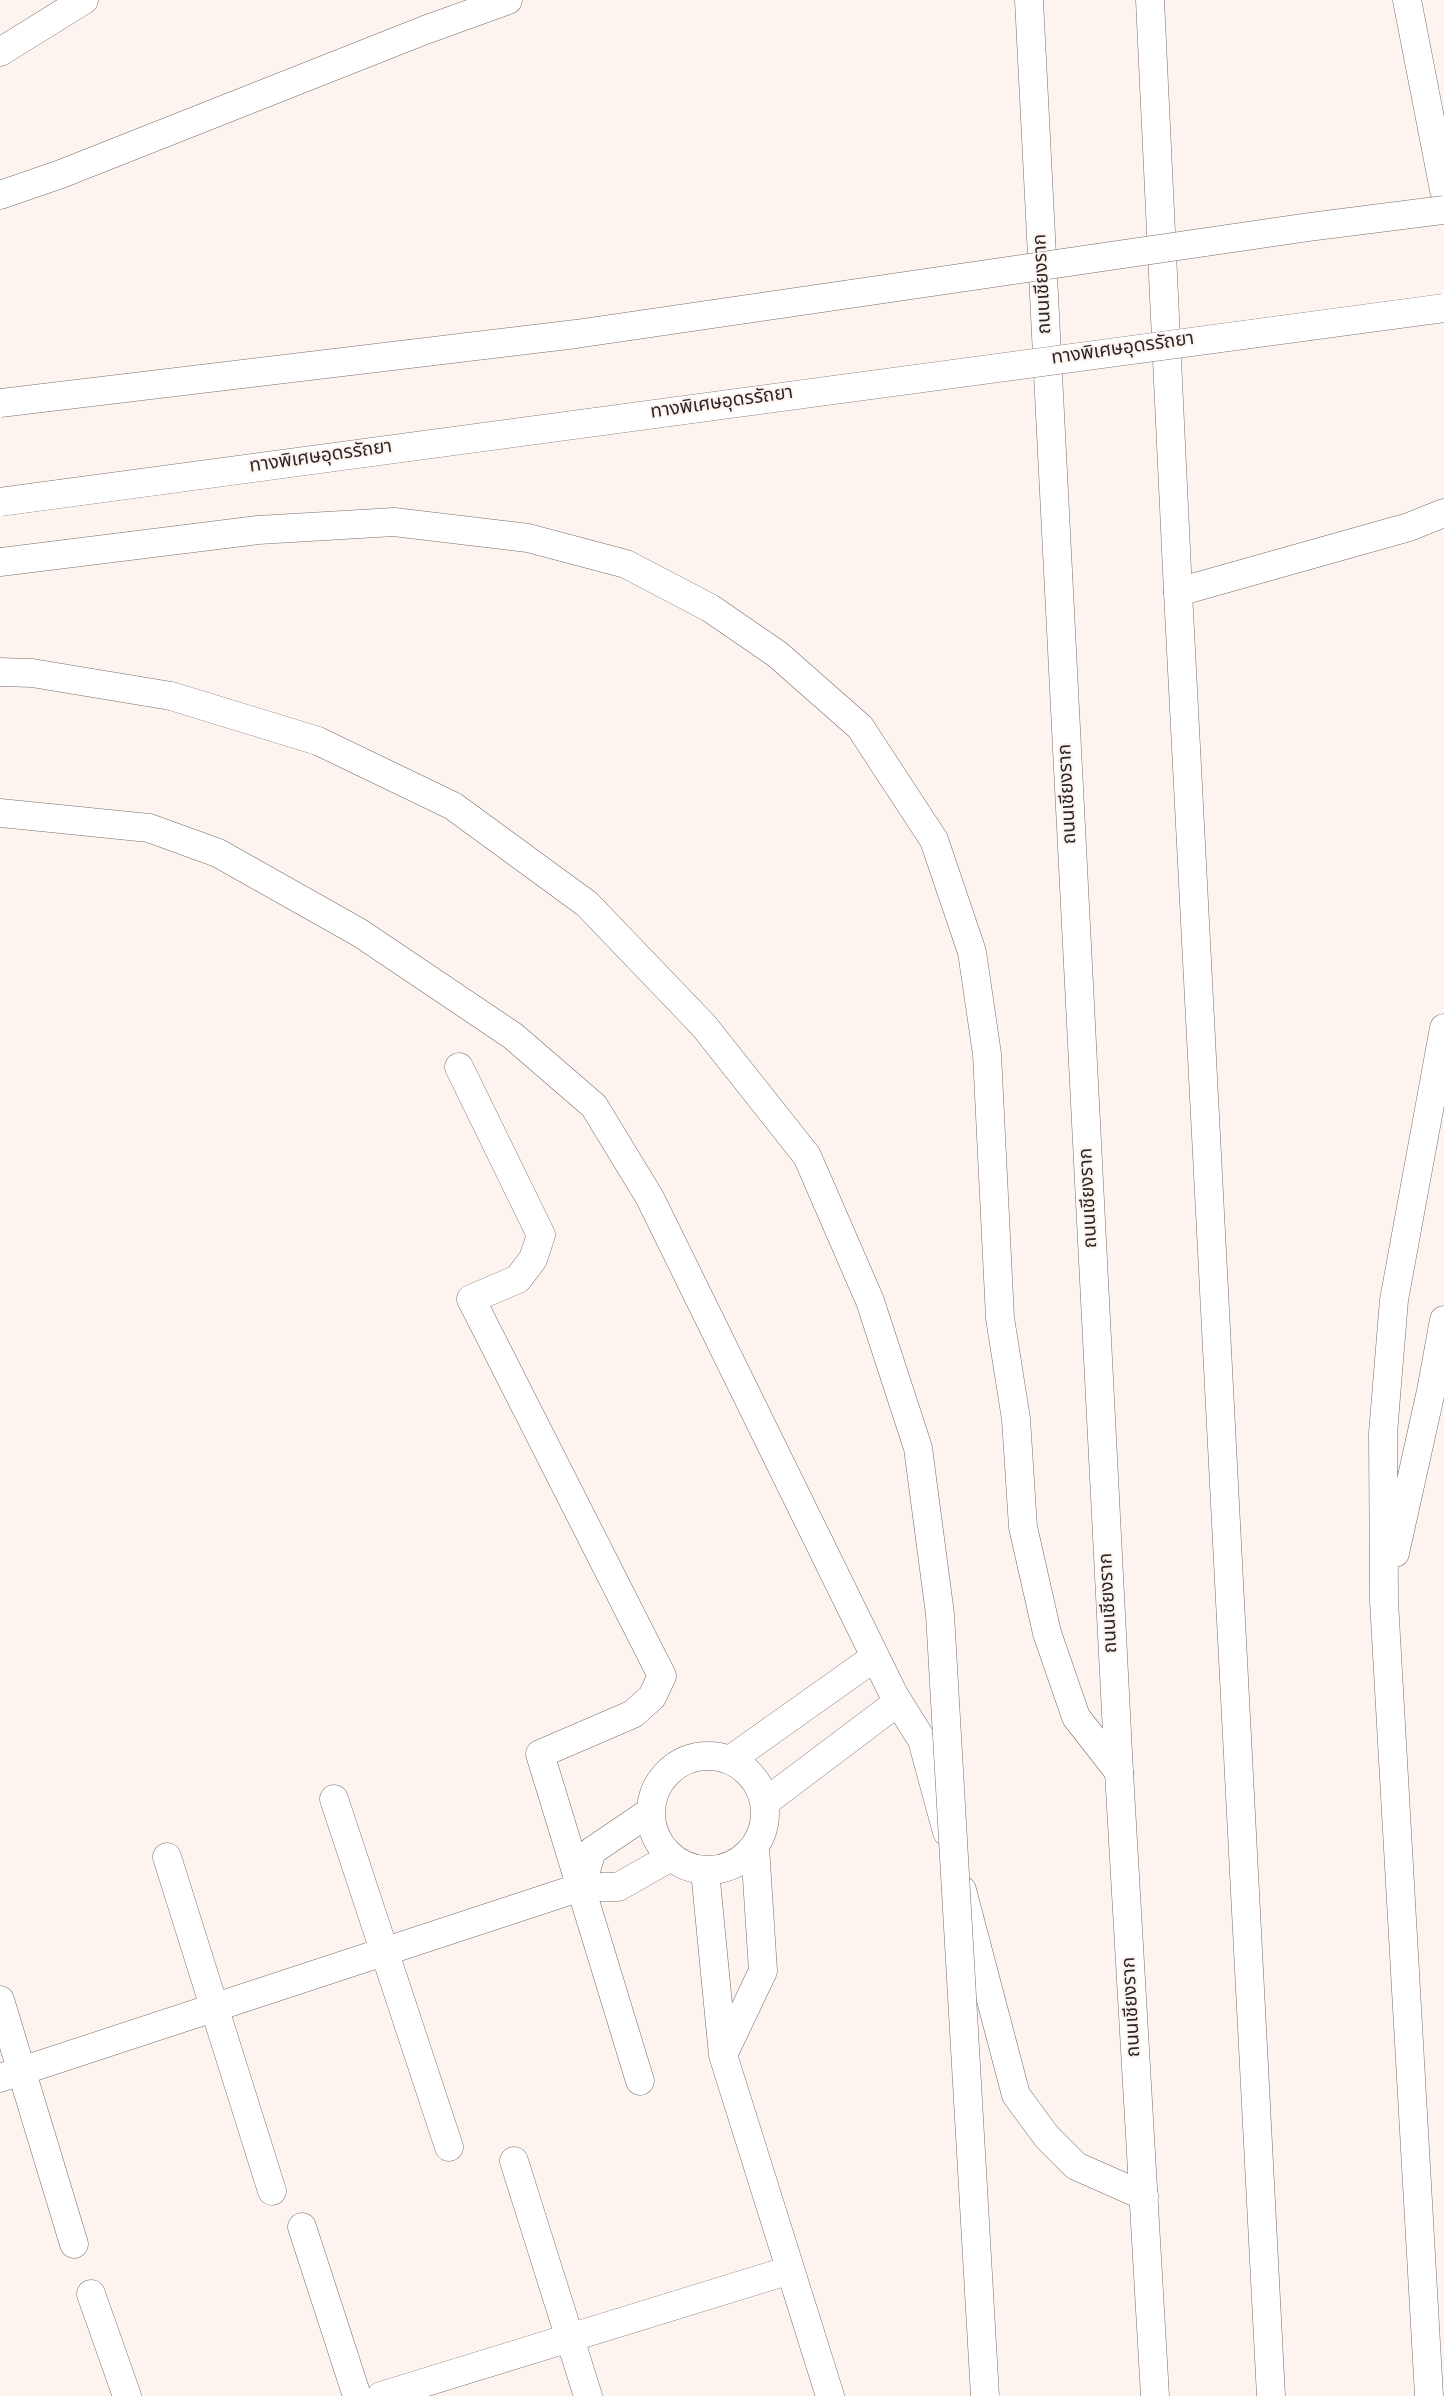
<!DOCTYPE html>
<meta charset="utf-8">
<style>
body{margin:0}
canvas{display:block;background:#fdf3ef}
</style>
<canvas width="1444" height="2396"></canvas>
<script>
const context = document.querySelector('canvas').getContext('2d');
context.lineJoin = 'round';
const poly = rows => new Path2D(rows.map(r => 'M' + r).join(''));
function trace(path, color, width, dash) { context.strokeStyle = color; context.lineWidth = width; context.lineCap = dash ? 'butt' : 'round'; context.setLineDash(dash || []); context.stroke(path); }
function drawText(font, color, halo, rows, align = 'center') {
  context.font = font + ' Spectral,"Noto Sans Thai",serif'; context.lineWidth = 4; context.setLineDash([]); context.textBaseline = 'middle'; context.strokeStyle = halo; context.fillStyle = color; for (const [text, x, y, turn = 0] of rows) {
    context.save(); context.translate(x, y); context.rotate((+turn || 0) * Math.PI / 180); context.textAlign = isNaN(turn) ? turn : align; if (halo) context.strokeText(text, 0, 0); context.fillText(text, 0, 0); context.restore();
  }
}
const minor = poly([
 [1178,592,1409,527,1444,513],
 [0,813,149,828,218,853,360,933,513,1036,594,1106,650,1198,894,1695,922,1740,947,1832],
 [459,1067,541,1235,533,1259,518,1279,471,1299,662,1676,652,1697,633,1714,540,1754,640,2081],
 '651 1813a57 57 0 1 1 114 0a57 57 0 1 1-114 0Z',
 [730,1760,875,1657],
 [334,1799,449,2147],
 [764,1803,898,1702],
 [651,1811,592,1851,581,1887,618,1887,671,1857],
 [167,1857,272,2191],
 [705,1871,723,2055,763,1971,755,1847],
 [962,1890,1016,2095,1047,2137,1076,2166,1144,2196],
 [0,2000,74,2244],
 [723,2055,830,2396],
 [0,2078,581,1887],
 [514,2161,588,2396],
 [302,2227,357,2396],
 [91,2294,127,2396],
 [381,2396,790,2270]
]);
const major = poly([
 [1029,0,1119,1772,1155,2396],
 [1150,0,1178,592,1271,2396]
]);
const highway = poly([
 [1407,0,1444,190],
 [0,52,84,0],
 [0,195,61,174,425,30,508,0],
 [0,562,258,530,394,522,528,538,626,564,710,608,777,654,860,727,934,840,972,952,987,1054,1000,1318,1016,1419,1023,1527,1047,1633,1076,1717,1119,1772],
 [0,672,32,673,171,696],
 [1395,1553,1431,1391,1444,1320],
 [1429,2396,1384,1601,1383,1433,1394,1300,1444,1028]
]);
trace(minor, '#776e6a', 29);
trace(major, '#776e6a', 29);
trace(highway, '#776e6a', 29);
trace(minor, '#fff', 28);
trace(major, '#fff', 28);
trace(highway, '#fff', 28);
const highwayBridge = poly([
 [0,403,576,334,1309,227,1444,210],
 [0,502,1444,308],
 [171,696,318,741,453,806,587,904,704,1026,807,1156,870,1301,918,1448,940,1614,985,2396]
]);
trace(highwayBridge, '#776e6a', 29, []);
trace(highwayBridge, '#fff', 28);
drawText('19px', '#2b2726', '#fdf3ef', [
 ["ถนนเชียงราก",1044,284,-93],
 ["ทางพิเศษอุดรรัถยา",1123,350,-8],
 ["ทางพิเศษอุดรรัถยา",722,404,-8],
 ["ทางพิเศษอุดรรัถยา",321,458,-8],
 ["ถนนเชียงราก",1069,794,-93],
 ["ถนนเชียงราก",1090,1198,-93],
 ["ถนนเชียงราก",1110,1603,-93],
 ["ถนนเชียงราก",1133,2007,-93]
]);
</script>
